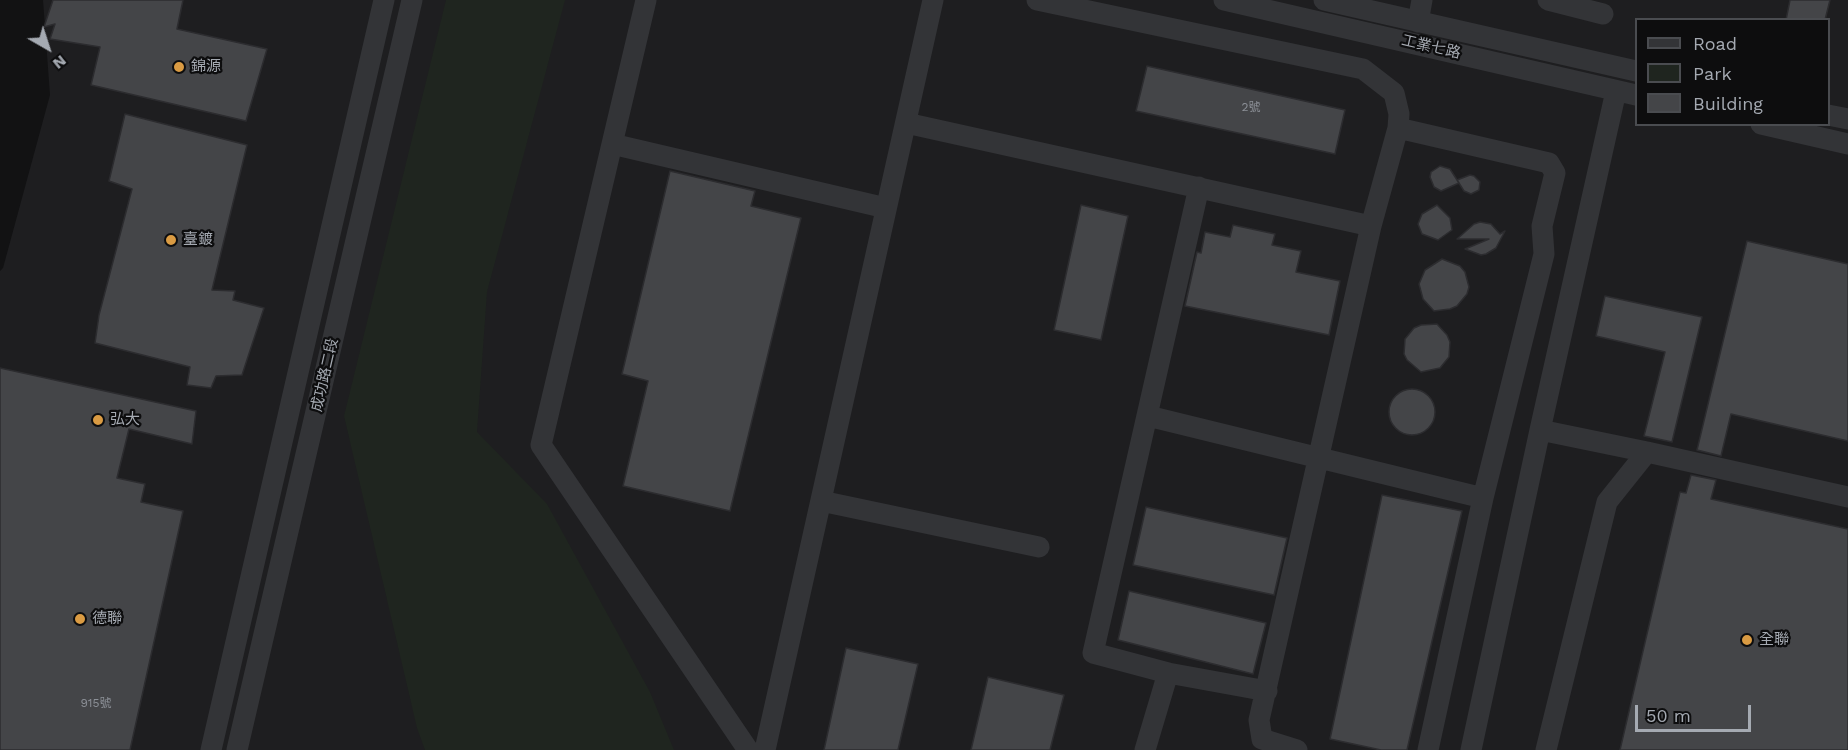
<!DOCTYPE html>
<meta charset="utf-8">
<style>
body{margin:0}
#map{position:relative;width:1848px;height:750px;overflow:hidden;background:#121213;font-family:"Work Sans",sans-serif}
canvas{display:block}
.legend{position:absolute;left:1635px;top:18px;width:195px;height:108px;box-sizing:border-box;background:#0d0d0e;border:2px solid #4a4c50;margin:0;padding:8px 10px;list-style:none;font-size:18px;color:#a5aab2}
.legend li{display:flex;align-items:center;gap:12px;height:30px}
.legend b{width:30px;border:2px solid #4a4c50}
.north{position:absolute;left:18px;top:18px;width:60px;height:60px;-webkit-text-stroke:4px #0d0d0e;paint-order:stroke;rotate:141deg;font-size:16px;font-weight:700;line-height:24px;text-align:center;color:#a5aab2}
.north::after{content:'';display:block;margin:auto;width:21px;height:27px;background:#a5aab2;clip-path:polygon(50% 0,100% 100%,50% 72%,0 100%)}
.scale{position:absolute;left:1635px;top:705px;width:116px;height:27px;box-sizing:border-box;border:3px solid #a5aab2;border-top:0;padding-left:8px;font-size:18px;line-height:21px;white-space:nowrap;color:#a5aab2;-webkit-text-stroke:4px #0d0d0e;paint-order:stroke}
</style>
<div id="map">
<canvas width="1848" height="750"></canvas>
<ul class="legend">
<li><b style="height:8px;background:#333437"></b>Road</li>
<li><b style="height:16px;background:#1f251f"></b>Park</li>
<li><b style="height:16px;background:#444548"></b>Building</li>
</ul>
<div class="north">N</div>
<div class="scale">50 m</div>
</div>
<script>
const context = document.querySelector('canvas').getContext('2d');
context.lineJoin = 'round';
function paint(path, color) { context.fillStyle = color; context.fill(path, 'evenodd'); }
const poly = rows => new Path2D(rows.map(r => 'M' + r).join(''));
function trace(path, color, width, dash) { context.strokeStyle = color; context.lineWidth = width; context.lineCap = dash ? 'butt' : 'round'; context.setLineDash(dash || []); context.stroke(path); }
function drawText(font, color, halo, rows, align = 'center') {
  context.font = font + ' "Work Sans","Noto Sans TC",sans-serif'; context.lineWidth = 4.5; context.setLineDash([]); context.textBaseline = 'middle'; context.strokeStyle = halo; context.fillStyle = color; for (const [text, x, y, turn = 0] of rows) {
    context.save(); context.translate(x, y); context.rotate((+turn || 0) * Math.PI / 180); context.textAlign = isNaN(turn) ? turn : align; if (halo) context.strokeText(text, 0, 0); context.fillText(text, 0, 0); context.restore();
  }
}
paint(poly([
 [43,0,1848,0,1848,750,0,750,0,271,3,268,50,95],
 [1636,20,1828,20,1828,124,1636,124]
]), '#1e1e20');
paint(poly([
 [446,0,565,0,487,292,477,432,547,504,650,692,674,750,425,750,417,728,344,416]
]), '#1f251f');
const building = poly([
 [53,0,183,0,177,29,267,49,246,121,91,85,100,47,50,39,55,24,44,27,53,0],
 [1790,0,1830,0,1825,20,1786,20,1790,0],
 [1147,66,1345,110,1335,154,1136,111,1147,66],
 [125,114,247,145,212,290,235,291,233,300,264,308,242,375,216,376,211,388,187,385,190,367,95,343,99,315,132,189,109,181,125,114],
 [1440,166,1450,169,1459,183,1441,191,1434,187,1430,177,1431,172,1440,166],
 [670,171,755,191,751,206,801,218,730,511,623,486,648,381,622,374,670,171],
 [1470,175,1474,176,1480,182,1479,190,1471,194,1464,191,1457,180,1470,175],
 [1081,205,1128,216,1101,340,1054,330,1081,205],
 [1437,205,1450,218,1452,230,1438,240,1422,234,1418,224,1422,214,1437,205],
 [1480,222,1491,224,1500,234,1505,231,1496,248,1486,254,1481,255,1465,249,1489,239,1457,239,1474,224,1480,222],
 [1233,225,1275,234,1272,245,1301,251,1296,272,1340,281,1329,335,1185,306,1197,252,1201,253,1205,232,1230,237,1233,225],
 [1747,241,1848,264,1848,441,1731,414,1721,456,1697,450,1747,241],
 [1442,259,1460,266,1465,272,1469,287,1467,294,1457,306,1450,309,1434,311,1423,299,1419,284,1425,270,1442,259],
 [1605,296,1702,317,1672,442,1644,436,1665,352,1596,336,1605,296],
 [1437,324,1447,335,1450,342,1449,357,1440,368,1421,372,1407,360,1404,354,1405,339,1414,328,1421,325,1437,324],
 [0,368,196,411,192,444,129,429,117,478,145,484,141,502,183,511,130,750,0,750,0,368],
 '1389 412a23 23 0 1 1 46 0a23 23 0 1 1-46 0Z',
 [1691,475,1716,480,1711,499,1848,529,1848,750,1620,750,1680,492,1686,493,1691,475],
 [1382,495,1462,511,1407,750,1381,750,1330,739,1382,495],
 [1146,507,1287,538,1274,595,1133,565,1146,507],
 [1129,591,1266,623,1253,674,1118,640,1129,591],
 [846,648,918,664,898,750,824,750,846,648],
 [988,677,1064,695,1050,750,971,750,988,677]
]);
paint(building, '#444548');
trace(building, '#2c2c2f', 1.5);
trace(poly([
 [646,0,541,445,748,750],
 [1037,0,1363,69,1394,93,1399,114,1398,128,1549,163,1555,173,1542,226,1544,254,1483,498],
 [1224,0,1636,95],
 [1324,0,1636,71],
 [1548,0,1603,14],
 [1418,22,1422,0],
 [1828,115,1848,119],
 [906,123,1371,226],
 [1761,124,1848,144],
 [612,144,886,208],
 [1148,416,1483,498,1428,750],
 [1540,430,1647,452],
 [821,501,1039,547],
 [1168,673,1093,653,1199,187],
 [211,750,384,0],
 [237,750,412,0],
 [765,750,933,0],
 [1145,750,1168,673,1267,691],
 [1297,750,1262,739,1259,720,1371,226,1398,128],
 [1471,750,1540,430,1616,91],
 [1546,750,1607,502,1647,452,1848,497]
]), '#333437', 21);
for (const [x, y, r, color] of [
 [179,67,6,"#da9b43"],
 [171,240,6,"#da9b43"],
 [98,420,6,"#da9b43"],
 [80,619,6,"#da9b43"],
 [1747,640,6,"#da9b43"]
]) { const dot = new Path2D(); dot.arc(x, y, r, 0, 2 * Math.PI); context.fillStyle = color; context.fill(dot); trace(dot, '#0d0d0e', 2); }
drawText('12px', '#8d9198', null, [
 ["2號",1251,107],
 ["915號",96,703]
]);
drawText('15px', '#a5aab2', '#0d0d0e', [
 ["工業七路",1431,47,13],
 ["成功路二段",325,375,-77]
]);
drawText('15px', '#a5aab2', '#0d0d0e', [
 ["錦源",191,67],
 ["臺鍍",183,240],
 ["弘大",110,420],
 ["德聯",92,619],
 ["全聯",1759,640]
], 'left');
</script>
